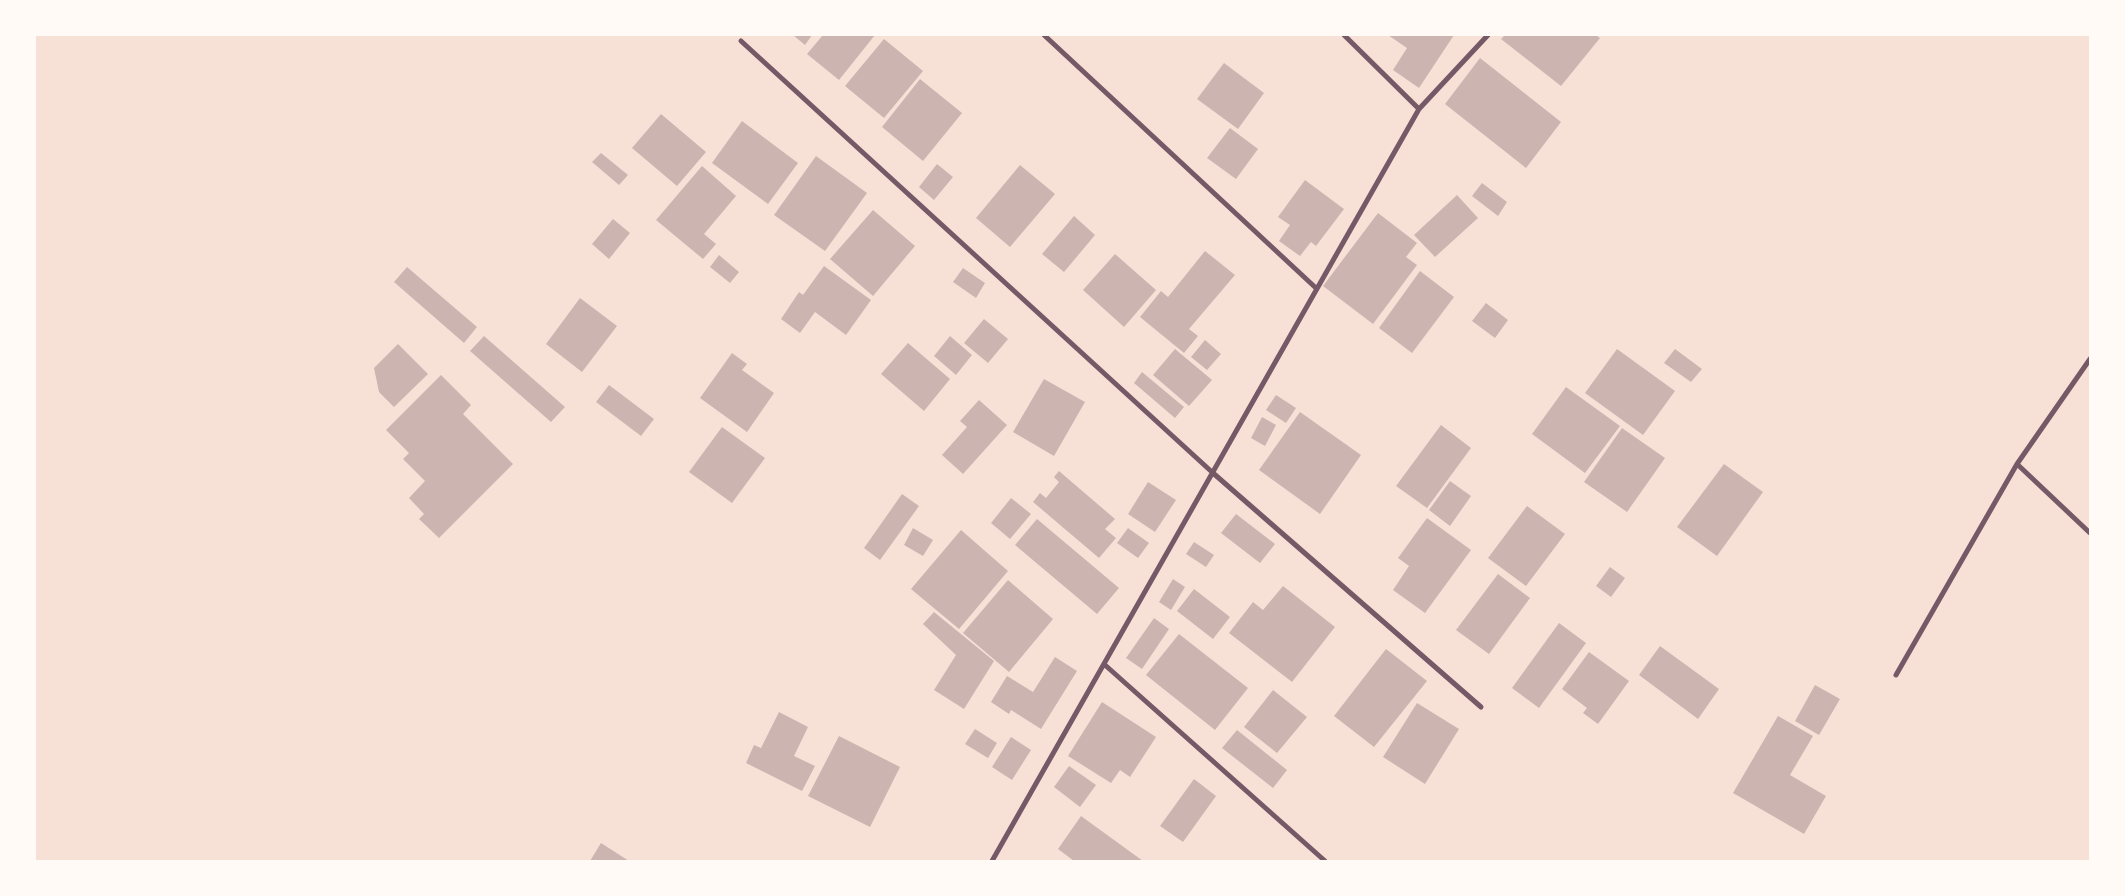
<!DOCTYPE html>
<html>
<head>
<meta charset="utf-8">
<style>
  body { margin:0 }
  #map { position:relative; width:2125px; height:896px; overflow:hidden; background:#f7e1d7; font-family:Roboto,sans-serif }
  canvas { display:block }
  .frame { position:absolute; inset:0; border:36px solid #fffaf5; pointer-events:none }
</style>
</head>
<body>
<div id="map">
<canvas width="2125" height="896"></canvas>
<div class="frame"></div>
</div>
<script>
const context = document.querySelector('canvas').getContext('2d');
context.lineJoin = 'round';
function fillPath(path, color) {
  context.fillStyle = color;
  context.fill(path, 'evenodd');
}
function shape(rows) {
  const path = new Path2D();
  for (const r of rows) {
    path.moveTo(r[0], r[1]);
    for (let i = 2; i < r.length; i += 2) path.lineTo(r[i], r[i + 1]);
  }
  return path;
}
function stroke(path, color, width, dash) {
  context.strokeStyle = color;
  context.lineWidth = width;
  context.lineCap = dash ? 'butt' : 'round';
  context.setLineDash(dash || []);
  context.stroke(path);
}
fillPath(shape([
  [793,35,812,35,805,45],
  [823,35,875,35,839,80,807,54],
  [1388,35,1454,35,1419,88,1393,70,1407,48],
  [1505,35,1596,35,1600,38,1561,86,1501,39],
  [884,39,923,71,884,118,845,86],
  [1480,58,1561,122,1526,168,1445,104],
  [1224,63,1264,93,1238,129,1197,99],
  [920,79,962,113,923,161,882,127],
  [661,114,706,152,677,186,632,148],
  [742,121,798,163,768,204,712,163],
  [1230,128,1258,149,1236,179,1207,158],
  [601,153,628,175,619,185,592,162],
  [816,156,867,193,825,251,774,215],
  [937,164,953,177,934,200,919,187],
  [1020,165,1055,194,1010,247,976,218],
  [702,166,736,196,704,234,716,244,703,259,656,220],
  [1305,180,1344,209,1316,246,1311,242,1300,256,1279,241,1290,225,1278,217],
  [1482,183,1507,202,1498,216,1472,196],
  [1457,195,1478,218,1435,257,1414,235],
  [873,210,915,246,873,296,830,259],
  [1378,213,1417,243,1406,257,1417,265,1373,324,1323,286],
  [1074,216,1095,235,1064,272,1042,254],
  [613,219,630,233,609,259,592,244],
  [1205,251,1235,275,1189,329,1198,336,1184,353,1140,317,1161,291,1168,297],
  [1115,254,1156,290,1124,327,1083,290],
  [719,255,739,272,730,283,710,267],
  [824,266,871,300,846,335,815,312,800,333,781,319,799,292,803,295],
  [407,267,477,327,464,343,394,282],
  [963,268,985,283,976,298,953,282],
  [1420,271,1454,297,1412,353,1379,328],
  [580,298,617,326,582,372,546,344],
  [1486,303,1508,320,1495,338,1472,321],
  [984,319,1008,339,988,363,964,343],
  [484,336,565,407,551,422,470,351],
  [950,336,972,355,956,375,934,356],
  [1205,340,1221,354,1207,370,1191,357],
  [908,343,950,379,924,411,881,374],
  [398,344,428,374,394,407,379,392,374,368],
  [1175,349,1212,380,1189,406,1153,375],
  [1617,349,1675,391,1643,435,1585,393],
  [1675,349,1702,369,1691,382,1664,363],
  [732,353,747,364,742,370,774,393,747,432,700,398],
  [1142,372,1184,407,1175,418,1134,383],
  [441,375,471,405,463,414,513,464,439,538,419,519,424,514,409,498,425,481,403,459,409,453,386,430],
  [1044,379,1085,402,1054,456,1013,432],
  [609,385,654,419,641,436,596,402],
  [1566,387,1620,426,1585,473,1532,434],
  [1276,395,1296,408,1286,423,1266,410],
  [979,400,1007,425,963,474,942,455,967,427,960,421],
  [1300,412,1361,455,1320,514,1259,470],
  [1262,417,1276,425,1265,446,1251,438],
  [1441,425,1471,448,1427,508,1396,486],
  [722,427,765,458,732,503,689,472],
  [1622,428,1665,458,1627,512,1584,482],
  [1724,464,1763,492,1717,556,1677,527],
  [1059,471,1115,519,1105,529,1116,538,1099,558,1033,502,1040,493,1046,498,1059,482,1054,477],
  [1450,481,1471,496,1450,526,1429,510],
  [1148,482,1176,500,1155,532,1128,514],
  [902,494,919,506,880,560,864,548],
  [1011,498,1031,514,1010,539,991,523],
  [1527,506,1565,534,1526,586,1488,558],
  [1236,514,1275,544,1260,563,1221,533],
  [1427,518,1471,550,1425,613,1393,590,1409,566,1398,558],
  [1037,519,1119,588,1097,614,1015,545],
  [913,528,933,540,923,556,904,545],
  [1128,528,1149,543,1138,558,1117,543],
  [961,530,1008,571,959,629,911,589],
  [1194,542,1214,555,1206,567,1186,554],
  [1610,567,1625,578,1611,597,1596,586],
  [1498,574,1530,598,1489,654,1456,630],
  [1173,579,1185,587,1171,610,1159,602],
  [1008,580,1053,619,1009,672,963,633],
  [1283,586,1335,627,1292,682,1229,633,1253,602,1263,610],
  [1194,589,1230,617,1213,639,1177,611],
  [934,612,994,661,964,709,934,690,956,655,923,624],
  [1154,618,1169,629,1142,669,1126,658],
  [1559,623,1586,643,1539,708,1512,688],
  [1179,634,1248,688,1215,730,1146,675],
  [1660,646,1719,689,1698,719,1639,675],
  [1386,649,1427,681,1374,747,1334,716],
  [1589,652,1629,681,1598,724,1583,713,1587,708,1562,689],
  [1055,657,1077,671,1041,729,1011,710,1009,714,991,702,1007,676,1033,692],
  [1815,685,1840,699,1819,735,1795,721],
  [1273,690,1307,717,1277,753,1244,727],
  [1102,702,1156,737,1130,777,1120,770,1111,783,1068,756],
  [1417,703,1459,729,1425,784,1383,757],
  [779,712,808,727,794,756,815,766,802,791,746,763,754,745,761,748],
  [1778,716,1813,736,1790,775,1826,796,1804,834,1733,793],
  [975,729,997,743,988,758,965,744],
  [1237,730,1287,770,1273,788,1222,748],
  [839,736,900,767,870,827,808,796],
  [1011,737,1031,750,1012,780,992,767],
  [1069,766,1096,785,1080,807,1054,787],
  [1194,779,1216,796,1183,842,1160,826],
  [1081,816,1143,861,1074,861,1058,849],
  [601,843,629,861,590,861]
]), '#ccb4b1');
stroke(shape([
  [1044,35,1317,289],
  [1344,35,1419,109],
  [741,41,1213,473,1481,707],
  [2090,359,2017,464,2090,533],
  [1105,665,1325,861],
  [1896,675,2017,464],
  [992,861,1419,109,1488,35]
]), '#755966', 5);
</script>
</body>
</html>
